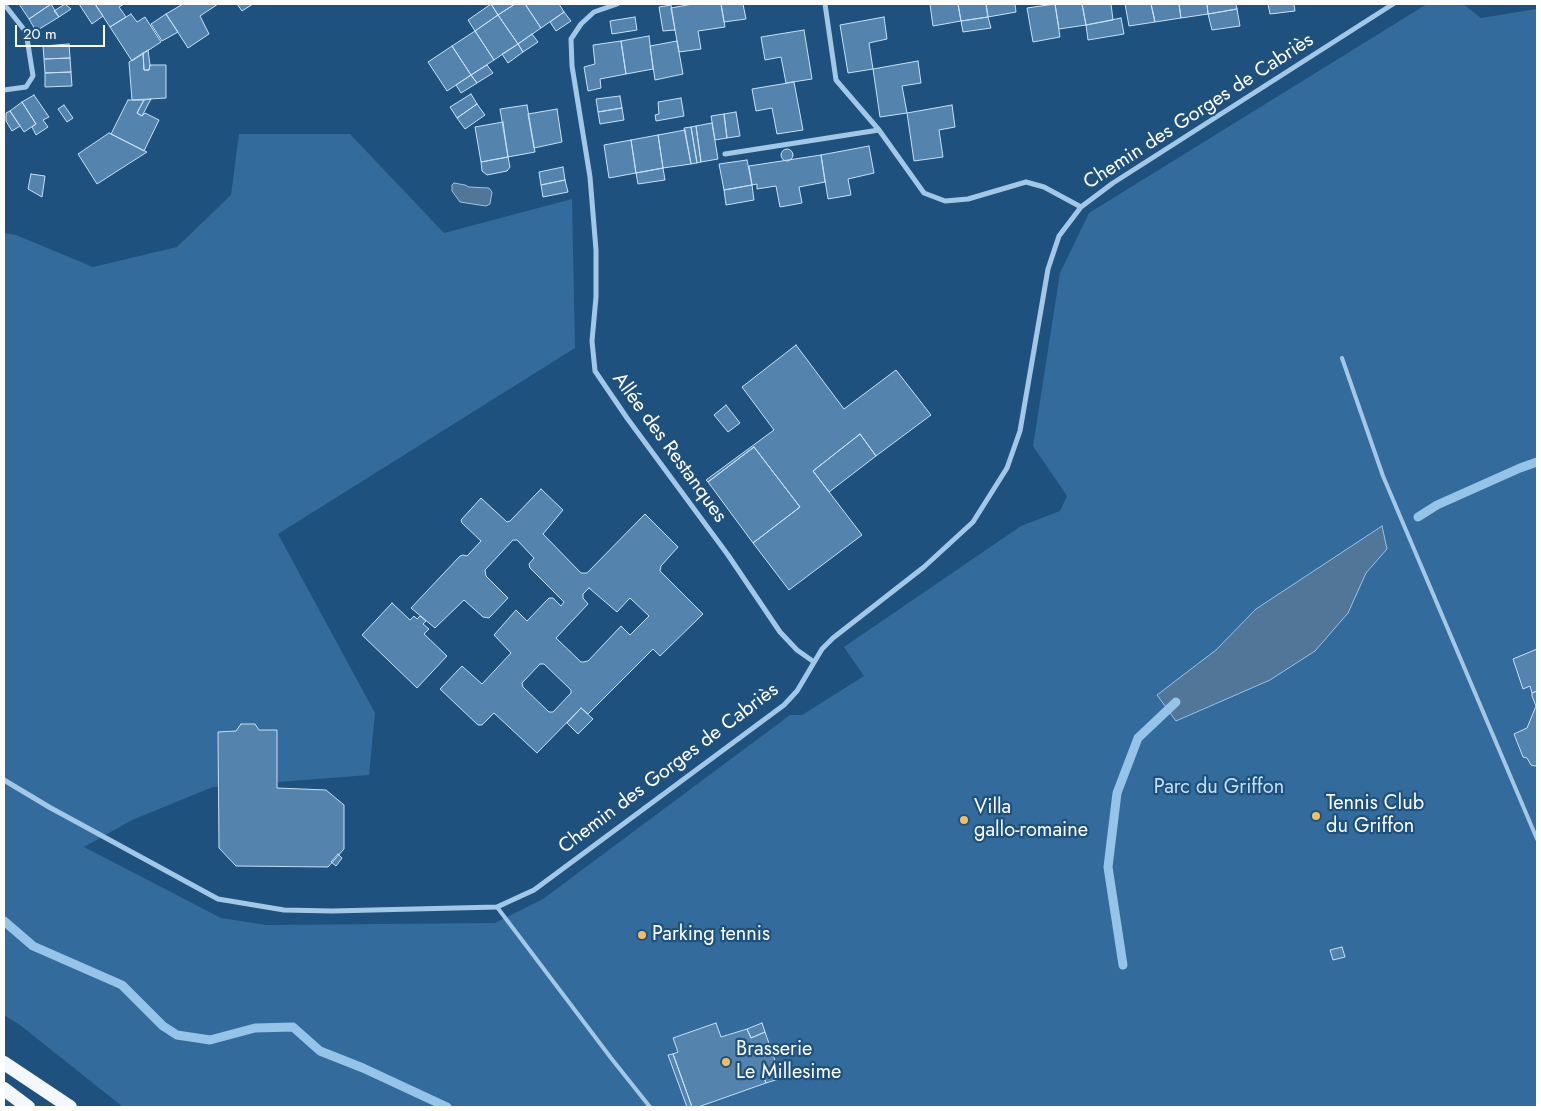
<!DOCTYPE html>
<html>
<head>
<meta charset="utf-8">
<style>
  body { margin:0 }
  #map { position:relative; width:1541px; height:1111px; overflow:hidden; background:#1f517e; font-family:Jost,sans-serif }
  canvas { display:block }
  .frame { position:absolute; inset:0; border:5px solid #fff; pointer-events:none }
  .scale { position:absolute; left:15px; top:25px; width:90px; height:22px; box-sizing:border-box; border:2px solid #fff; border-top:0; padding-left:6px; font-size:15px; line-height:18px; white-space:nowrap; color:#fff; -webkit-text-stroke:4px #1f517e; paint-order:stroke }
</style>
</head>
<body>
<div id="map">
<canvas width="1541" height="1111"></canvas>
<div class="frame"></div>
<div class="scale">20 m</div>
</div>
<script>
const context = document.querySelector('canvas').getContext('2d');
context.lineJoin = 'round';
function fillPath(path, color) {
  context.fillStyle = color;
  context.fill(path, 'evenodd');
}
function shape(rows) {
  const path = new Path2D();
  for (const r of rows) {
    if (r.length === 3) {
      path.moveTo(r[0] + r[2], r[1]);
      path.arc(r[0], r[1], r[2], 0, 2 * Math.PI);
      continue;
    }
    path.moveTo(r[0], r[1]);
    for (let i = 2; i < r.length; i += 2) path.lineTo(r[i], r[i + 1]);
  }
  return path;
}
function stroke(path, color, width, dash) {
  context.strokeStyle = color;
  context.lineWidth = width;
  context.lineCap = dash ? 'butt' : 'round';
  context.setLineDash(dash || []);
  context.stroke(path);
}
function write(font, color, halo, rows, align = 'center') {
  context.font = font + ' Jost,sans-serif';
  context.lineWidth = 4.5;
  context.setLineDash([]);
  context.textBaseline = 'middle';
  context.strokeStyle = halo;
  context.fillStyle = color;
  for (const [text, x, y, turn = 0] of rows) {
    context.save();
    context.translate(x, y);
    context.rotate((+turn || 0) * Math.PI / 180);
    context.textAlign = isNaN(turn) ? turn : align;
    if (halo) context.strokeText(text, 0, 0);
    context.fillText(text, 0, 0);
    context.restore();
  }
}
fillPath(shape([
  [1427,4,1463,4,1481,18,1537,9,1537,1107,123,1107,20,1025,4,1015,4,233,16,235,93,267,177,247,231,195,239,134,350,134,444,233,572,199,575,348,278,534,375,713,369,775,213,787,132,820,84,847,221,918,266,925,495,923,543,899,790,715,802,715,864,676,844,647,1021,526,1060,511,1067,496,1033,446,1060,273,1089,213]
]), '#326b9c');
const water = shape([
  [454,183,465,185,469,187,489,188,492,192,490,204,486,206,460,202,452,191,452,185,454,183],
  [1382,526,1387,549,1366,573,1348,613,1315,651,1270,680,1176,721,1157,695,1216,650,1256,609,1382,526]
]);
fillPath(water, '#517697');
stroke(water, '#96c4e9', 1);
stroke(shape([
  [1418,517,1437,505,1520,468,1537,462],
  [4,921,33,946,122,985,163,1026,177,1035,210,1040,255,1028,293,1027,320,1051,363,1068,447,1107],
  [1123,965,1108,867,1117,793,1138,738,1176,702]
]), '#96c4e9', 9);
const building = shape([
  [19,4,51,4,29,19,19,4],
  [51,4,59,17,36,31,29,19,51,4],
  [65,4,71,9,59,17,54,11,65,4],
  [79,4,95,4,103,16,92,24,79,4],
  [95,4,124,4,119,7,126,17,110,27,95,4],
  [183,4,218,4,200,16,209,34,188,48,166,14,183,4],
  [237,4,253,4,242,11,237,4],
  [491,4,498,15,475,31,468,20,491,4],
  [491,4,515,4,498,15,491,4],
  [515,4,525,4,541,28,518,44,498,15,515,4],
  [525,4,559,4,564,12,541,28,525,4],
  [693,4,721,4,725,27,698,31,701,49,679,52,671,8,693,4],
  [721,4,743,4,746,19,724,22,721,4],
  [930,4,958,4,961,21,933,26,930,4],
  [958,4,986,4,988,17,961,21,958,4],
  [986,4,1015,4,1016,12,988,17,986,4],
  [1055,4,1060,37,1033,42,1027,8,1055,4],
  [1055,4,1082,4,1086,25,1059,29,1055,4],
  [1082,4,1111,4,1113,20,1086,25,1082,4],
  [1125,4,1151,4,1155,22,1129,26,1125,4],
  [1151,4,1179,4,1181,18,1155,22,1151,4],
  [1179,4,1207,4,1208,14,1181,18,1179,4],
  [1207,4,1236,4,1237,9,1208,14,1207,4],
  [1268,4,1294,4,1295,11,1270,14,1268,4],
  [671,5,675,30,663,31,659,7,671,5],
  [1237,9,1240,26,1212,30,1208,14,1237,9],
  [564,12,571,21,556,31,550,22,564,12],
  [131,14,137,22,145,17,161,42,132,61,110,27,131,14],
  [166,14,178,32,162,41,151,24,166,14],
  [498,15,518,44,494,60,475,31,498,15],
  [635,17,637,30,612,34,610,21,635,17],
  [884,17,887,39,869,43,873,69,848,73,840,25,884,17],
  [988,17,991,28,963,32,961,21,988,17],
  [1121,18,1124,34,1088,40,1086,25,1121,18],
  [804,30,812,79,786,83,781,57,765,60,761,37,804,30],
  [475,31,494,60,471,75,452,46,475,31],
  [532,34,538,42,523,52,518,44,532,34],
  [649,36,653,69,626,74,621,41,649,36],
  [621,41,626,74,600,79,601,88,588,91,584,67,595,64,593,45,621,41],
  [677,41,683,74,655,80,650,46,677,41],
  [69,44,70,58,44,59,43,46,69,44],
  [518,44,523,52,508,63,502,54,518,44],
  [452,46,471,75,447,91,428,62,452,46],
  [148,50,150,65,149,70,144,70,143,53,148,50],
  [143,53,144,70,149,70,150,65,166,65,166,98,132,100,129,62,143,53],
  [70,58,71,72,45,73,44,59,70,58],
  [918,61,921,83,902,86,907,113,880,117,873,69,918,61],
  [487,65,493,73,477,83,471,75,487,65],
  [71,72,72,86,45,87,45,73,71,72],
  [471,75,477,83,461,93,456,85,471,75],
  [794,82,803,130,777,134,772,108,756,111,752,89,794,82],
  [471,94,477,104,457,118,450,107,471,94],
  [34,95,49,117,43,120,48,127,36,135,32,127,36,124,22,102,34,95],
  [620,96,622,108,598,112,596,99,620,96],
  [681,98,684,116,656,121,655,115,659,114,658,102,681,98],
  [151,99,142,116,137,113,144,100,151,99],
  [128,100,144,100,137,113,142,116,145,113,159,120,144,151,111,134,128,100],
  [22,102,36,124,24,132,10,111,22,102],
  [477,104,485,115,465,129,457,118,477,104],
  [64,105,73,118,67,122,58,109,64,105],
  [527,105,535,152,508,157,500,109,527,105],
  [952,105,955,127,939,130,943,157,914,161,907,113,952,105],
  [622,108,624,120,600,124,598,112,622,108],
  [557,109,562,142,534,148,528,114,557,109],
  [10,111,20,126,12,131,6,121,6,113,10,111],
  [736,112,740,136,727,138,724,114,736,112],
  [724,114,727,138,715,140,711,116,724,114],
  [503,122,508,157,481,162,475,127,503,122],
  [712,123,718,159,701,162,696,126,712,123],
  [696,126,701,162,697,163,691,127,696,126],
  [691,127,697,163,691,164,684,128,691,127],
  [685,130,691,164,663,168,658,135,685,130],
  [109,133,147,152,97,184,78,154,109,133],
  [658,135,663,168,636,173,631,140,658,135],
  [631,140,636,173,609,178,604,145,631,140],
  [869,146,874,173,848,179,851,195,828,199,821,155,869,146],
  [787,155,6],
  [821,155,825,182,799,187,802,203,780,207,776,186,757,189,757,184,752,185,749,166,821,155],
  [508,157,510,167,507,171,487,175,482,171,481,162,508,157],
  [747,160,752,185,724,190,719,164,747,160],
  [563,167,565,180,541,185,539,172,563,167],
  [663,168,665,180,638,184,636,173,663,168],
  [31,174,45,176,42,197,28,189,31,174],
  [565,180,568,192,543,197,541,185,565,180],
  [752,185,754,200,726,205,724,190,752,185],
  [796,345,844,409,896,370,931,415,876,456,860,434,813,471,862,535,789,590,753,543,800,507,754,447,708,482,706,480,774,430,742,387,796,345],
  [726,405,740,423,728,432,714,415,726,405],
  [860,434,876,456,829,492,813,471,860,434],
  [754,447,800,507,753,543,708,482,754,447],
  [541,489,563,510,543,534,581,573,587,573,645,514,678,547,661,566,660,571,703,614,660,656,653,649,588,714,581,708,537,753,494,713,482,725,478,725,440,689,462,666,482,684,511,653,494,635,516,610,527,621,549,598,553,598,561,606,564,602,530,568,529,564,534,558,517,540,513,540,485,570,486,576,508,598,489,618,483,617,464,600,435,628,411,608,460,556,463,555,467,556,481,541,462,523,461,520,481,498,507,522,510,521,541,489],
  [589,588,617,612,630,598,649,616,630,635,621,626,588,661,583,662,581,662,556,638,588,604,583,598,583,594,589,588],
  [540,664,544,664,571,690,571,693,553,712,549,712,523,687,522,683,540,664],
  [392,603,410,620,414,616,417,619,420,616,426,621,423,624,429,629,424,634,447,656,417,688,362,635,392,603],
  [1537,649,1537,691,1532,693,1530,686,1523,689,1513,659,1537,649],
  [1537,691,1537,765,1535,766,1531,765,1527,758,1523,757,1514,734,1527,728,1536,706,1532,696,1532,693,1537,691],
  [581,708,593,719,578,734,567,723,581,708],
  [241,724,255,724,259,730,277,730,277,788,326,790,344,805,344,849,328,867,236,866,219,848,218,732,236,731,241,724],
  [338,854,342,858,336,866,331,862,338,854],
  [1342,947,1345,957,1333,960,1330,950,1342,947],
  [716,1023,721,1037,747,1029,751,1038,765,1032,778,1069,763,1075,766,1083,698,1107,692,1107,673,1054,678,1052,673,1038,716,1023],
  [762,1023,765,1032,751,1038,747,1029,762,1023],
  [673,1054,692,1107,687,1107,668,1055,673,1054],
  [778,1069,782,1078,766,1083,763,1075,778,1069]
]);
fillPath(building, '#5484ad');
stroke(building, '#c6e0f6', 1);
stroke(shape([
  [1342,358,1383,476,1537,839],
  [497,907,611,1058,650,1107]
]), '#a3c8e7', 4);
stroke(shape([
  [617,4,594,12,581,24,571,39,572,66,590,177,596,250,596,297,592,341,595,371,627,418,728,555,780,632,797,650,814,662],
  [825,4,836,80,879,130,924,193,945,201,968,199,1026,182,1044,187,1081,207],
  [4,90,26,87,33,76,26,32,4,4],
  [725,154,879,130],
  [4,780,49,807,218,899,284,910,332,911,497,907,534,890,784,705,797,691,822,649,833,638,924,567,973,522,1007,468,1020,431,1048,269,1059,236,1081,207,1113,183,1393,4]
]), '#a3c8e7', 5);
stroke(shape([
  [4,1063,70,1107],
  [4,1089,28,1107]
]), '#f2f8fe', 14);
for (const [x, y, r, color] of [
  [1316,816,5,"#f5bd63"],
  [964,820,5,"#f5bd63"],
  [642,935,5,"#f5bd63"],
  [726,1062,5,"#f5bd63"]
]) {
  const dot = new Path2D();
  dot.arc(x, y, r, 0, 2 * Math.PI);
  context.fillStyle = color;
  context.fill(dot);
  stroke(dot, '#1f517e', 2);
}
write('20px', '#fff', '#1f517e', [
  ["Chemin des Gorges de Cabriès",1199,112,-33],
  ["Allée des Restanques",669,448,54],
  ["Chemin des Gorges de Cabriès",669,769,-37]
]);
write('20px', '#c6e0f6', '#1f517e', [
  ["Parc du Griffon",1219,788]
]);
write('20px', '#fff', '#1f517e', [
  ["Tennis Club",1326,804],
  ["du Griffon",1326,827],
  ["Villa",974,808],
  ["gallo-romaine",974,831],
  ["Parking tennis",652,935],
  ["Brasserie",736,1050],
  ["Le Millesime",736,1073]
], 'left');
</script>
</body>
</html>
